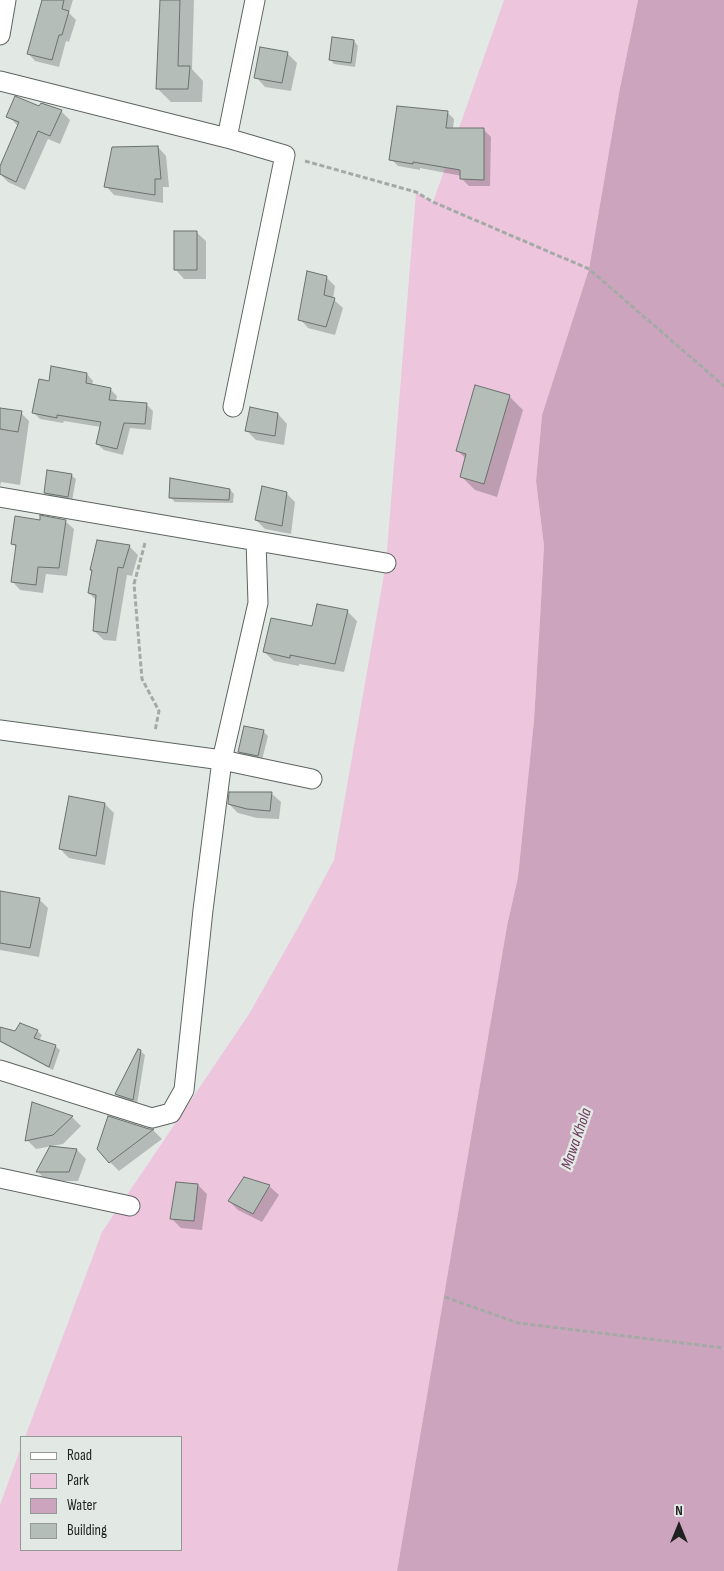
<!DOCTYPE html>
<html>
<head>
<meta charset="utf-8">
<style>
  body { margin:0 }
  #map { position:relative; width:724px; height:1571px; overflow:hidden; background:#e2e9e5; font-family:"Sofia Sans Condensed",sans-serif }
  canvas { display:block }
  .legend { position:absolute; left:20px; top:1436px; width:162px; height:115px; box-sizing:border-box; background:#e2e9e5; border:1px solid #949996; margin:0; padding:6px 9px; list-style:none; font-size:15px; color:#1e211f }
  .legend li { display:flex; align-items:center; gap:10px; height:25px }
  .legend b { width:25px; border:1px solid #949996 }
  .north { position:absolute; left:654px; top:1501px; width:50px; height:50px; -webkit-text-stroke:4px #e2e9e5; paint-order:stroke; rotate:0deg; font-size:14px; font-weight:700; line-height:20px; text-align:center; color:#1e211f }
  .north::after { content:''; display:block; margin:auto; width:18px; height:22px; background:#1e211f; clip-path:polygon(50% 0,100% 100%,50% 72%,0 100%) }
</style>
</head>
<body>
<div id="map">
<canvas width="724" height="1571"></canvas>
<ul class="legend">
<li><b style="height:6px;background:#fff"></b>Road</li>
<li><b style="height:14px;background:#edc6de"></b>Park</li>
<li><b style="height:14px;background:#cda4be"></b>Water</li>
<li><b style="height:14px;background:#b5bdb8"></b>Building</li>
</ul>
<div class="north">N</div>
</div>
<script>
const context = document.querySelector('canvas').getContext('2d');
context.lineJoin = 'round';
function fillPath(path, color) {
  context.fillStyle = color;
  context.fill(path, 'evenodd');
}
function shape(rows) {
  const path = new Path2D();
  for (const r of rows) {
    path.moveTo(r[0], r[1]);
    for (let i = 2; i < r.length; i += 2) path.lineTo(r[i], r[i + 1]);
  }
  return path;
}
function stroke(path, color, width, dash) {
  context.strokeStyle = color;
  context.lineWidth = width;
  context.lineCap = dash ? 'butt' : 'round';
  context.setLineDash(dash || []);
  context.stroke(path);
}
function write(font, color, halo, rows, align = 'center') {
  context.font = font + ' "Sofia Sans Condensed",sans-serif';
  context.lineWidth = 5;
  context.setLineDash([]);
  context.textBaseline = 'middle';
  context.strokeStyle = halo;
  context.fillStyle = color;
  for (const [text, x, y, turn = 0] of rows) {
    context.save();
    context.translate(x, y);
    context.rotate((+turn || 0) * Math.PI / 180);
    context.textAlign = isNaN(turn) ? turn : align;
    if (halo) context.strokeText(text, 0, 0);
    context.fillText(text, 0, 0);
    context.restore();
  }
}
fillPath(shape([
  [504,0,638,0,619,93,589,269,542,415,536,481,544,546,540,619,534,720,518,877,507,926,397,1571,0,1571,0,1505,21,1447,21,1550,181,1550,181,1437,25,1437,102,1232,249,1014,300,924,334,860,386,563,416,192,433,202]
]), '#edc6de');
fillPath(shape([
  [638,0,724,0,724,1571,397,1571,507,926,518,877,534,720,540,619,544,546,536,481,542,415,589,269,619,93]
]), '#cda4be');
fillPath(shape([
  [43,0,73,0,69,13,76,20,69,42,66,41,59,67,35,61,28,53],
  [161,0,194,0,192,69,203,81,202,102,171,102,158,89],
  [354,41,358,46,355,67,334,64,330,59],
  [287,53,297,63,291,91,265,87,256,77],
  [40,108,61,111,70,120,60,144,48,139,25,190,8,182,0,174,0,169,19,127,8,116],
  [447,112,454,119,453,129,484,130,491,137,490,186,469,186,462,179,462,176,420,168,420,170,398,166,391,159],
  [158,147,166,156,169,187,163,187,163,203,114,195,106,186],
  [196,232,206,241,206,279,184,279,175,269],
  [326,277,335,286,333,299,343,308,335,335,308,328,300,319],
  [87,374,93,381,92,385,110,389,117,396,116,402,146,404,153,411,151,430,130,428,123,455,104,450,97,444,101,427,64,421,63,423,40,419,33,412,50,382],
  [509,396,523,410,497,497,475,490,461,476,466,459,458,451],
  [0,409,21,413,29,421,20,485,1,482,0,487],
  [251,409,278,414,287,424,284,445,256,440,247,431],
  [71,475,76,479,72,501,50,497,45,493],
  [230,490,234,494,233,503,175,502,171,498],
  [286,493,295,502,291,534,265,529,256,520],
  [41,521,65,521,74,529,67,576,46,574,43,593,20,590,12,581,17,548,12,543],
  [129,546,138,555,132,576,127,575,116,641,104,640,94,631,97,601,89,593,93,571,92,570],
  [347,611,357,621,344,672,299,664,299,666,274,661,264,652],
  [263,731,268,736,262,760,243,756,239,751],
  [271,793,281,802,279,819,257,818,238,813,229,804],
  [105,804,114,813,105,865,69,858,60,849],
  [0,892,39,899,48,908,39,957,0,950],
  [0,1028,16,1033,37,1031,42,1035,39,1041,55,1046,60,1050,53,1070,0,1042],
  [140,1051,145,1055,137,1104,120,1098,116,1094],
  [33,1104,72,1117,81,1126,63,1144,36,1149,27,1140],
  [109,1117,153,1130,162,1139,119,1171,110,1162],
  [51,1148,77,1150,86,1159,78,1181,47,1181,38,1172],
  [198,1185,207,1194,202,1230,181,1228,172,1219],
  [269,1186,279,1195,262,1222,238,1210,229,1201]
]), '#0003');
const building = shape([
  [42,0,64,0,62,9,69,11,62,35,59,35,52,60,27,54,42,0],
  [160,0,180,0,178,66,190,66,188,89,156,89,160,0],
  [332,37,354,40,351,63,329,60,332,37],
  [260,47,288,52,282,83,254,78,260,47],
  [15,96,39,106,41,103,62,110,50,136,38,131,16,182,0,174,0,166,19,122,6,117,15,96],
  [397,106,448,111,446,128,484,128,484,180,460,179,460,170,413,162,413,164,389,160,397,106],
  [158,146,161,179,155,179,155,195,104,187,112,147,158,146],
  [174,231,197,231,197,270,174,270,174,231],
  [307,271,327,276,324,295,335,298,326,327,298,320,307,271],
  [51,366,87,373,86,383,111,388,109,400,147,403,145,424,124,423,117,449,96,444,101,422,57,415,57,418,32,413,39,379,49,381,51,366],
  [475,385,510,395,484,484,460,477,466,454,456,451,475,385],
  [250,407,278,413,275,436,245,431,250,407],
  [0,408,22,411,18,432,0,429,0,408],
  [47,470,72,474,68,497,44,493,47,470],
  [170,478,230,489,229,500,169,498,170,478],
  [262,486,287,492,282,526,255,520,262,486],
  [40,515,66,520,59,568,38,567,36,585,11,582,16,545,11,544,15,516,40,520,40,515],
  [97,540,130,545,123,568,118,567,107,633,93,631,96,595,88,593,92,570,90,570,97,540],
  [317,604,348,610,335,664,290,655,290,658,263,652,271,618,312,626,317,604],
  [244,726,264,730,258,756,238,752,244,726],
  [229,792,272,792,270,811,247,809,228,804,229,792],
  [69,796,105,803,96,856,59,849,69,796],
  [0,891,40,898,30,948,0,943,0,891],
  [20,1023,38,1030,34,1038,56,1045,49,1067,0,1041,0,1027,15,1031,20,1023],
  [138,1049,141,1050,133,1100,115,1094,138,1049],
  [32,1102,73,1116,53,1135,25,1141,32,1102],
  [108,1116,149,1129,154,1129,109,1163,97,1149,108,1116],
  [50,1146,77,1149,69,1172,36,1172,50,1146],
  [244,1177,270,1185,253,1214,228,1201,244,1177],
  [176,1182,198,1184,194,1221,170,1219,176,1182]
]);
fillPath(building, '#b5bdb8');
stroke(building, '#6b716d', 1);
const street = shape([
  [0,35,6,0],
  [0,81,227,138,255,0],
  [227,138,285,155,233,407],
  [0,497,386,563],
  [0,730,222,760,258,603,256,541],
  [0,1070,152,1118,171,1113,184,1090,203,910,222,760,312,779],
  [0,1178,130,1206]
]);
stroke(street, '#5d6460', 21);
stroke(shape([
  [305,161,416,192,433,202,589,269,724,386],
  [145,543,134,584,142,679,159,711,155,731],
  [445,1297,518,1323,724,1348]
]), '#a4aaa6', 3, [5, 2.5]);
stroke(street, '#fff', 19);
write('italic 16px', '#6c375b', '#e2e9e5', [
  ["Mawa Khola",577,1139,-71]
]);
</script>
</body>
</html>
